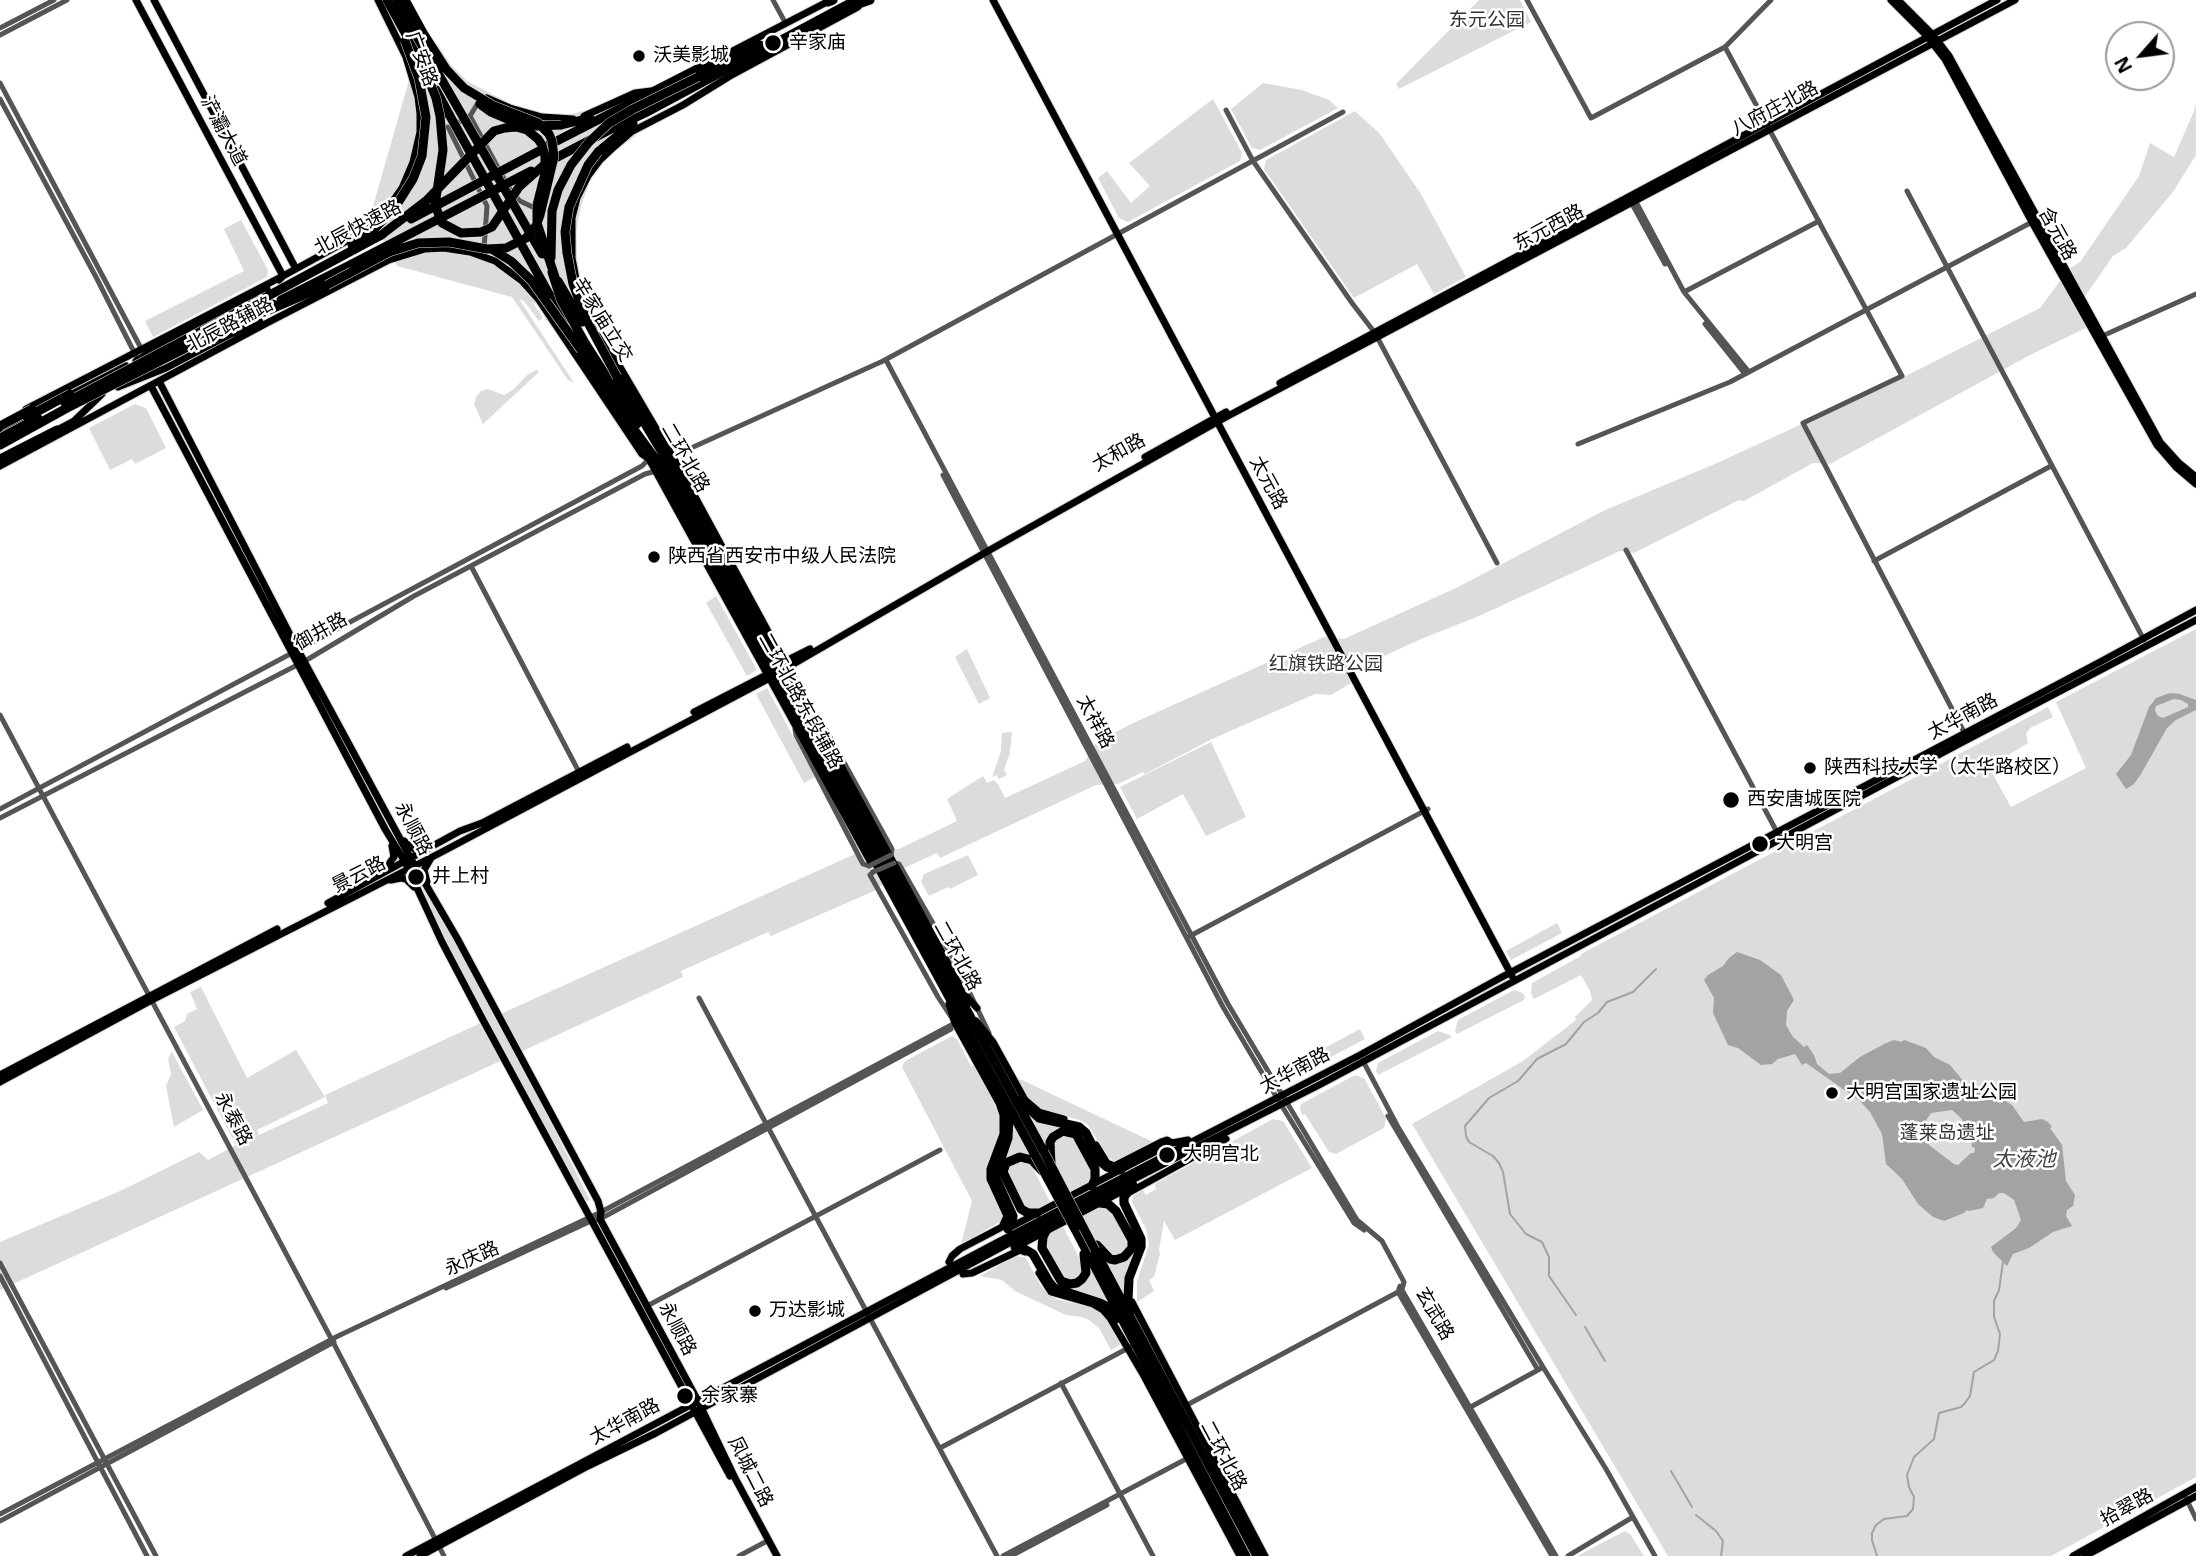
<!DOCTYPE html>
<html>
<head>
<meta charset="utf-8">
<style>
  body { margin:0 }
  #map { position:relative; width:2196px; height:1556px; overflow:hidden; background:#fff; font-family:"Noto Sans",sans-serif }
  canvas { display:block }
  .north { position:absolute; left:2105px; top:21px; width:70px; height:70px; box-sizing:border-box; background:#fff; border:2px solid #999; border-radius:50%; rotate:242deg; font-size:19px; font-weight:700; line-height:28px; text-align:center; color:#000 }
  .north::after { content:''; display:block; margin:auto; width:24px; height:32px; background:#000; clip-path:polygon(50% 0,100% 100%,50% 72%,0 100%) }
</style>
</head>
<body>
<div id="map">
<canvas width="2196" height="1556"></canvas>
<div class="north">N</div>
</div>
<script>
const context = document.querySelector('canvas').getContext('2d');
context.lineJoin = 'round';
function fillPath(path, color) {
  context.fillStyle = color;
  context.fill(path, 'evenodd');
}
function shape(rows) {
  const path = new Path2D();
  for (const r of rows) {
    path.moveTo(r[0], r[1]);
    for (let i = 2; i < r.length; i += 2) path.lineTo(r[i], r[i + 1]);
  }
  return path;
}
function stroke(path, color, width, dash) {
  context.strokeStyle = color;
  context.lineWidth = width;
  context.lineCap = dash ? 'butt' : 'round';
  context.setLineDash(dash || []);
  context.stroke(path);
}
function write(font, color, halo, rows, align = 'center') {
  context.font = font + ' "Noto Sans","Noto Sans SC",sans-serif';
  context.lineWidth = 5;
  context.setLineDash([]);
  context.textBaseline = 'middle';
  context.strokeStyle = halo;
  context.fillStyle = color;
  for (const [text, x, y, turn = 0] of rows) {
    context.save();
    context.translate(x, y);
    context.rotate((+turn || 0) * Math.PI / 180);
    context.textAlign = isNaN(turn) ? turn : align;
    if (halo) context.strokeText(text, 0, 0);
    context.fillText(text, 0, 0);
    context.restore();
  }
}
fillPath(shape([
  [1479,0,1520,0,1531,22,1399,89,1396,84],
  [437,44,451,65,467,81,511,104,536,113,553,116,571,114,587,110,616,97,636,136,607,156,591,178,581,206,576,233,577,258,581,283,592,306,552,328,536,304,533,303,543,318,539,321,524,301,519,299,574,383,568,380,512,297,397,266,370,217,409,80,404,65],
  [1263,83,1302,90,1329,100,1338,108,1260,150,1252,148,1231,109],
  [1213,99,1242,153,1240,161,1128,222,1119,218,1098,178,1107,171,1131,203,1150,186,1129,163],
  [2196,103,2196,155,2173,192,2126,248,2113,256,2084,298,2086,328,2032,354,1830,464,1813,463,1744,501,1739,500,1634,553,1620,551,1479,616,1421,639,1358,668,1351,683,1331,695,1315,694,1212,739,1145,774,1143,772,1118,784,1096,785,940,858,937,853,906,867,874,891,771,936,768,932,681,971,683,977,516,1054,590,1200,586,1202,507,1058,0,1290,0,1242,120,1191,199,1152,208,1160,236,1145,174,1027,185,1021,187,1014,197,1009,190,992,201,987,247,1078,296,1050,325,1097,257,1130,259,1135,328,1103,325,1095,487,1020,449,948,422,887,457,944,496,1016,855,854,899,849,957,821,947,799,983,776,987,783,994,780,998,784,1005,798,1085,761,1097,742,1131,724,1324,637,1344,639,1458,587,1603,511,1717,463,1902,378,2040,308,2069,269,2080,262,2139,176,2150,143,2174,157,2194,111],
  [1355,111,1380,134,1421,194,1466,277,1434,294,1417,264,1354,298,1264,169,1266,160],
  [241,220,268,270,267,277,153,337,145,321,244,271,224,229],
  [536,370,539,372,483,424,474,404,476,397,481,391,488,389,504,395,514,389,527,375],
  [135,404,146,408,166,448,135,464,132,459,110,470,89,428],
  [716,596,757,670,747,676,706,603],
  [2196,629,2196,1477,2051,1556,1668,1556,1412,1124,1523,1061,1576,1020,1575,1017,1592,1000,1590,991,1581,975,1534,999,1531,993,1532,983,1581,956,1581,954,2048,707,2053,717,2030,728,2026,734,2028,743,1989,767,2011,807,2086,768,2056,702],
  [967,649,990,698,979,704,955,657],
  [767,688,815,777,804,783,756,694],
  [1012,732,1010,753,1004,770,1007,775,999,779,996,775,992,777,1001,751,1002,733],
  [1211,742,1246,817,1206,836,1183,794,1137,819,1120,787],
  [968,855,978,875,950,889,948,887,929,896,921,882,924,874],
  [1557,923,1562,933,1511,960,1506,951],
  [1514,990,1523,993,1525,997,1524,1000,1457,1034,1455,1031,1458,1020],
  [1360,1029,1365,1039,1291,1078,1282,1071],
  [1438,1031,1450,1035,1452,1037,1378,1075,1376,1071,1378,1063],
  [952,1036,957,1039,971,1066,975,1065,997,1110,1000,1124,998,1137,986,1174,988,1185,1002,1213,1003,1220,961,1244,972,1201,902,1067,905,1061],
  [172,1052,203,1110,174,1127,166,1086,171,1074,168,1059],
  [1355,1075,1364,1078,1386,1118,1384,1128,1336,1154,1329,1152,1305,1114,1302,1115,1300,1109,1301,1104],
  [1017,1079,1022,1080,1153,1142,1118,1161,1114,1161,1107,1156,1088,1125,1080,1120,1048,1112,1035,1105,1025,1095],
  [1025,1109,1079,1130,1091,1147,1087,1150,1127,1226,1132,1224,1139,1241,1125,1299],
  [1010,1117,1033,1157,1031,1165,1083,1265,1090,1264,1112,1307,1057,1286,1045,1270,1049,1267,1009,1191,1005,1193,997,1177],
  [1273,1119,1283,1121,1312,1168,1175,1240,1164,1221,1159,1250,1160,1254,1154,1277,1149,1280,1154,1291,1137,1302,1137,1282,1149,1244,1146,1229,1132,1202,1133,1196,1143,1190,1146,1195,1156,1189,1155,1184],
  [1016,1256,1026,1258,1040,1285,1051,1296,1059,1300,1091,1307,1102,1314,1121,1342,1119,1346,1111,1350,1099,1328,1089,1320,1082,1317,1066,1315,1015,1291,1002,1280,980,1276],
  [1625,1531,1630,1534,1644,1556,1577,1556]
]), '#dcdcdc');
fillPath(shape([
  [2170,693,2180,694,2196,700,2196,710,2176,720,2167,728,2141,774,2134,784,2126,789,2116,774,2131,755,2149,707,2156,698],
  [2174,699,2181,700,2188,704,2188,707,2163,718,2158,716,2155,711,2156,706],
  [1737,952,1760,960,1781,975,1794,1000,1787,1011,1786,1025,1793,1037,1804,1047,1807,1045,1814,1055,1817,1064,1829,1074,1840,1073,1860,1057,1884,1044,1894,1040,1901,1042,1904,1040,1926,1048,1934,1057,1950,1065,1964,1082,1983,1093,2004,1100,2012,1105,2024,1122,2042,1119,2048,1122,2052,1127,2050,1128,2062,1145,2066,1181,2075,1195,2073,1206,2067,1210,2066,1216,2072,1226,2053,1232,2029,1248,2013,1254,2007,1266,1993,1252,1991,1247,2016,1228,2021,1220,2014,1200,2004,1193,1999,1193,1994,1198,1987,1199,1983,1208,1969,1211,1967,1210,1964,1213,1944,1221,1933,1217,1918,1204,1902,1179,1886,1164,1882,1134,1870,1112,1860,1101,1806,1063,1802,1065,1795,1054,1778,1059,1772,1064,1761,1065,1738,1048,1728,1045,1713,1013,1714,998,1704,980,1708,975,1723,966,1729,958],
  [1952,1110,1961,1118,1970,1134,1972,1147,1975,1148,1974,1153,1971,1153,1958,1165,1954,1164,1929,1145,1925,1122,1931,1113]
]), '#a3a3a3');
stroke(shape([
  [1576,1315,1549,1276,1549,1257,1542,1242,1526,1234,1510,1214,1503,1172,1499,1163,1493,1156,1469,1142,1466,1136,1465,1126,1489,1098,1518,1081,1537,1059,1566,1044,1584,1022,1598,1013,1607,1002,1633,992,1656,969],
  [1585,1327,1605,1361],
  [1671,1471,1692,1507],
  [1696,1515,1716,1531,1723,1541,1721,1556],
  [1877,1556,1872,1540,1872,1533,1876,1525,1884,1519,1907,1516,1913,1509,1914,1497,1909,1487,1907,1475,1914,1457,1934,1439,1939,1413,1961,1407,1965,1403,1970,1396,1974,1372,1994,1360,1998,1351,2000,1334,1994,1317,1994,1301,1999,1290,2003,1262]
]), '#a3a3a3', 2);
const major = shape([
  [136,0,283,276,279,280],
  [154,0,296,269],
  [993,0,1512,976],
  [1891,0,1927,36,1945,59,2032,222,2157,445,2176,467,2196,484],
  [1898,0,1932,34,1949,56,2160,442,2179,463,2196,477],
  [858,7,730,76,683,105,631,132,615,146,600,160,588,176,577,198,572,218,572,258,576,279,590,316,681,471,957,980,967,1004],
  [717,59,831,0],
  [487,98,510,108,542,117,573,119],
  [584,116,635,93,651,91],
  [136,361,157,348,267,289],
  [159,381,298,650,411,859,457,938,598,1201,601,1212,600,1219,698,1401,735,1478,777,1556],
  [1280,383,1997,0],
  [151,386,385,829,405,862,442,942,483,1020,730,1476],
  [118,387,166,368,231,334,260,322],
  [68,396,126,366],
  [26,409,283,276,356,236,380,217,388,208,402,188,413,162,420,132,420,114,418,97,406,57,378,0],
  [57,430,74,421,102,394],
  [0,433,30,417],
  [1145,457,1226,412],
  [0,466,267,323,389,260,425,249,444,248,470,252,495,261,522,281,539,300,642,454,649,459,870,861],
  [780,664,810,649],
  [783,670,988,551,1226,417,2015,0],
  [694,712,768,674],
  [404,841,414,849,427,848],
  [385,869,394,857,392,846],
  [391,880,401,878,406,879,414,887],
  [427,882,424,870,431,858],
  [328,903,460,831,482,823,627,747],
  [966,996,977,1008],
  [976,1021,993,1042,1025,1100,1039,1112,1064,1119],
  [0,1075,277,929],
  [0,1082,152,1000,438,854,770,678],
  [1096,1145,1107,1163,1114,1166,1161,1142,1167,1140,1172,1143],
  [1130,1192,1226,1139],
  [1007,1229,1172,1143,1188,1140],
  [1016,1247,1132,1186],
  [949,1262,952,1256,960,1249,1002,1227,1007,1216,990,1179,990,1169,1003,1134,1003,1115,999,1103,955,1023,949,1004],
  [1039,1273,1051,1292,1093,1304,1103,1310,1110,1318,1144,1376,1240,1556],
  [963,1274,972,1273,1020,1250,1025,1252],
  [1132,1302,1265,1556],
  [406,1556,996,1243,1360,1055,1502,977,2100,662,2196,610],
  [420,1556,588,1466,656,1433,1028,1233,1321,1084,1959,744,2196,620],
  [2073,1556,2196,1487],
  [2085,1556,2196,1496]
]);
const highway = shape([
  [387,0,428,74],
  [397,0,416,35],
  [405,0,423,33],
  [828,2,833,0],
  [850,7,870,0],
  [698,77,760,45],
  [436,90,450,116],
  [561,125,590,118],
  [547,146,711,62,735,58],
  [598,152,633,123],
  [548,162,613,128,645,113,856,0],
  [549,294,566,323],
  [268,296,355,249],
  [281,300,352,264],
  [264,312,327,285],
  [585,343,637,424],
  [578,345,629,424],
  [614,372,666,459,1044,1152],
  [627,420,660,465,1035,1155],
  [0,459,57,430],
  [1020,1101,1039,1118,1079,1127,1086,1133,1100,1161,1107,1167,1121,1170],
  [1007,1109,1009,1117,1008,1138,995,1176,1013,1216,1012,1222,1008,1229],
  [1051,1164,1050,1142,1053,1137,1063,1131,1076,1134,1095,1169,1095,1179,1092,1186],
  [1037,1213,1028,1213,1021,1209,1003,1172,1006,1163,1020,1157,1032,1160,1042,1171],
  [1075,1229,1246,1556],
  [1046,1231,1043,1237,1042,1248,1061,1281,1070,1284,1077,1283,1082,1279,1086,1273,1084,1254],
  [1097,1245,1110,1259,1115,1260,1124,1257,1132,1248,1132,1240,1116,1211,1108,1204,1100,1203],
  [1015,1247,1023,1248,1033,1254,1049,1282,1054,1288,1100,1303,1106,1306,1116,1319],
  [1095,1250,1257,1556],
  [1131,1311,1128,1299,1129,1278,1141,1247,1141,1239,1124,1203,1124,1197,1133,1185]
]);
stroke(major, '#dbdbdb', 9);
stroke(highway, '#dbdbdb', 10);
stroke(shape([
  [773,0,786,24],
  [1527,0,1591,118,1725,47,1771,0],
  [0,28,54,0],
  [0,35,67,0],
  [1725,47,1902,376,1803,423,1965,734],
  [0,83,142,350],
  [0,99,96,277,136,356],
  [1226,110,1253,161,1352,303,1375,333,1497,563],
  [470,116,509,188,520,201,539,210],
  [454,125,470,116,479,101],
  [448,127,487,206,484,249],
  [1907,191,2144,640],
  [1635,200,1684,292,1749,372],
  [1631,202,1665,264],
  [1684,292,1819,221],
  [1705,324,1745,374],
  [2100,337,2196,294],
  [886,360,1228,1004,1357,1220,1382,1241,1404,1282,1402,1290,1556,1556],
  [1578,444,1730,382,2034,221],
  [669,458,883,361,1343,112],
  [943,475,1223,1007,1277,1098,1354,1223,1364,1230],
  [1626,550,1778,834],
  [1874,561,2051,466],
  [471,566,580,774],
  [0,715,333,1342,444,1556],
  [820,723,826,730,892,849,891,855],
  [795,729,796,735,863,864,869,866],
  [0,809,642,466,649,459],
  [0,818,305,661,414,596,645,474,656,471],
  [894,863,899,864,954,960,989,1033],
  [1190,936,1428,809],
  [699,998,997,1556],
  [1363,1061,1398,1127,1543,1367,1538,1370],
  [1388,1116,1538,1370],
  [0,1263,156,1556],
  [0,1276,147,1556],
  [1400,1286,1398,1292,1552,1556],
  [446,1288,591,1221,600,1219,951,1029],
  [647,1306,940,1150],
  [1543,1367,1606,1469,1655,1556],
  [1061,1383,1153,1556],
  [1185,1406,1398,1292],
  [1467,1409,1538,1370],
  [940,1448,1134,1345],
  [2184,1494,2196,1519],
  [0,1514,338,1336,601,1212,955,1023,938,997,870,875,873,872],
  [0,1521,334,1342],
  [739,1556,769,1540],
  [1003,1556,1188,1458],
  [1011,1556,1107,1505],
  [1568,1556,1633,1517]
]), '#555', 5);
stroke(major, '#000', 7);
stroke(highway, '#000', 9);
const highwayBridge = shape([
  [416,35,542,254],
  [424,68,436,98,440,116,443,150,435,205,442,223,461,233,481,232,492,227,519,187,545,164],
  [480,104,491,112,510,120,537,126,561,125],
  [450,116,549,294],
  [598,152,588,165,569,207,565,232,567,253,573,284,586,319,617,377],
  [411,219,539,151],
  [380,236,427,200,494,131,505,128,516,127,527,130,538,139,542,145,545,156,545,173,537,205,537,223,555,277],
  [352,245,371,232,394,209,413,179,422,156,426,117,419,79,405,41],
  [355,249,383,234],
  [493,250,511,261,531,280,581,350],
  [551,258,552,211,558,190,571,165,589,142,609,123,633,109,698,77],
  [352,264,531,171],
  [552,272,561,300,585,343],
  [558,281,582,322],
  [327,285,389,252,418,243,449,242,487,249,506,248,526,238,536,226,540,215,554,157,552,141,549,134,538,123,494,106,464,88,446,69,423,33],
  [65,403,268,296],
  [27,417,70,394],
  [0,426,32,409],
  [0,438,38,418],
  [0,445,67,408,273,304],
  [1044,1152,1095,1250],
  [1035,1155,1075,1229]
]);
stroke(highwayBridge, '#dbdbdb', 10, []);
stroke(shape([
  [869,866,891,855],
  [873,872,894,863]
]), '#555', 5);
stroke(highwayBridge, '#000', 9);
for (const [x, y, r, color] of [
  [773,43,9,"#000"],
  [639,56,7,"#000"],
  [654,557,7,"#000"],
  [1810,768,7,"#000"],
  [1731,800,9,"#000"],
  [1760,844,9,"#000"],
  [416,877,9,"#000"],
  [1832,1093,7,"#000"],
  [1167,1155,9,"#000"],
  [755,1311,7,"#000"],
  [685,1396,9,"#000"]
]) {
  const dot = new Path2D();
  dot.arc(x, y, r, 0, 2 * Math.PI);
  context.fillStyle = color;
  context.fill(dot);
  stroke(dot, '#fff', 2.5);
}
write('19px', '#333', '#fff', [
  ["东元公园",1487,21],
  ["红旗铁路公园",1326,665],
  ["蓬莱岛遗址",1947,1134]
]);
write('19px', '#000', '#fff', [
  ["辛家庙",789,43],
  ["沃美影城",653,56],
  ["陕西省西安市中级人民法院",668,557],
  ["陕西科技大学（太华路校区）",1824,768],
  ["西安唐城医院",1747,800],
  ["大明宫",1776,844],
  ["井上村",432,877],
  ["大明宫国家遗址公园",1846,1093],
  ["大明宫北",1183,1155],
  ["万达影城",769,1311],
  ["余家寨",701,1396]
], 'left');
write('19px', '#000', '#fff', [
  ["广安路",421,59,70],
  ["八府庄北路",1775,109,-28],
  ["浐灞大道",223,131,62],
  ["北辰快速路",358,228,-28],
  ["东元西路",1549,228,-28],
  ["含元路",2057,234,61],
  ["辛家庙立交",602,320,58],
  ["北辰路辅路",230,325,-28],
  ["太和路",1119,453,-29],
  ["二环北路",685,458,60],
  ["太元路",1268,483,62],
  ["御井路",321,632,-29],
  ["二环北路东段辅路",800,701,61],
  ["太华南路",1963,717,-28],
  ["太祥路",1095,722,62],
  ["永顺路",413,829,62],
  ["景云路",359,875,-27],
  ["二环北路",957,956,61],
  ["太华南路",1295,1071,-28],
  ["永泰路",233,1119,62],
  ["永庆路",472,1259,-24],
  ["玄武路",1434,1314,60],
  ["永顺路",677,1329,62],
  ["太华南路",625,1422,-28],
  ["二环北路",1223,1456,62],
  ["凤城二路",750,1472,63],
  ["拾翠路",2127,1508,-29]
]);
write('italic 21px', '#444', '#fff', [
  ["太液池",2024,1160]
]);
</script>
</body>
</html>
